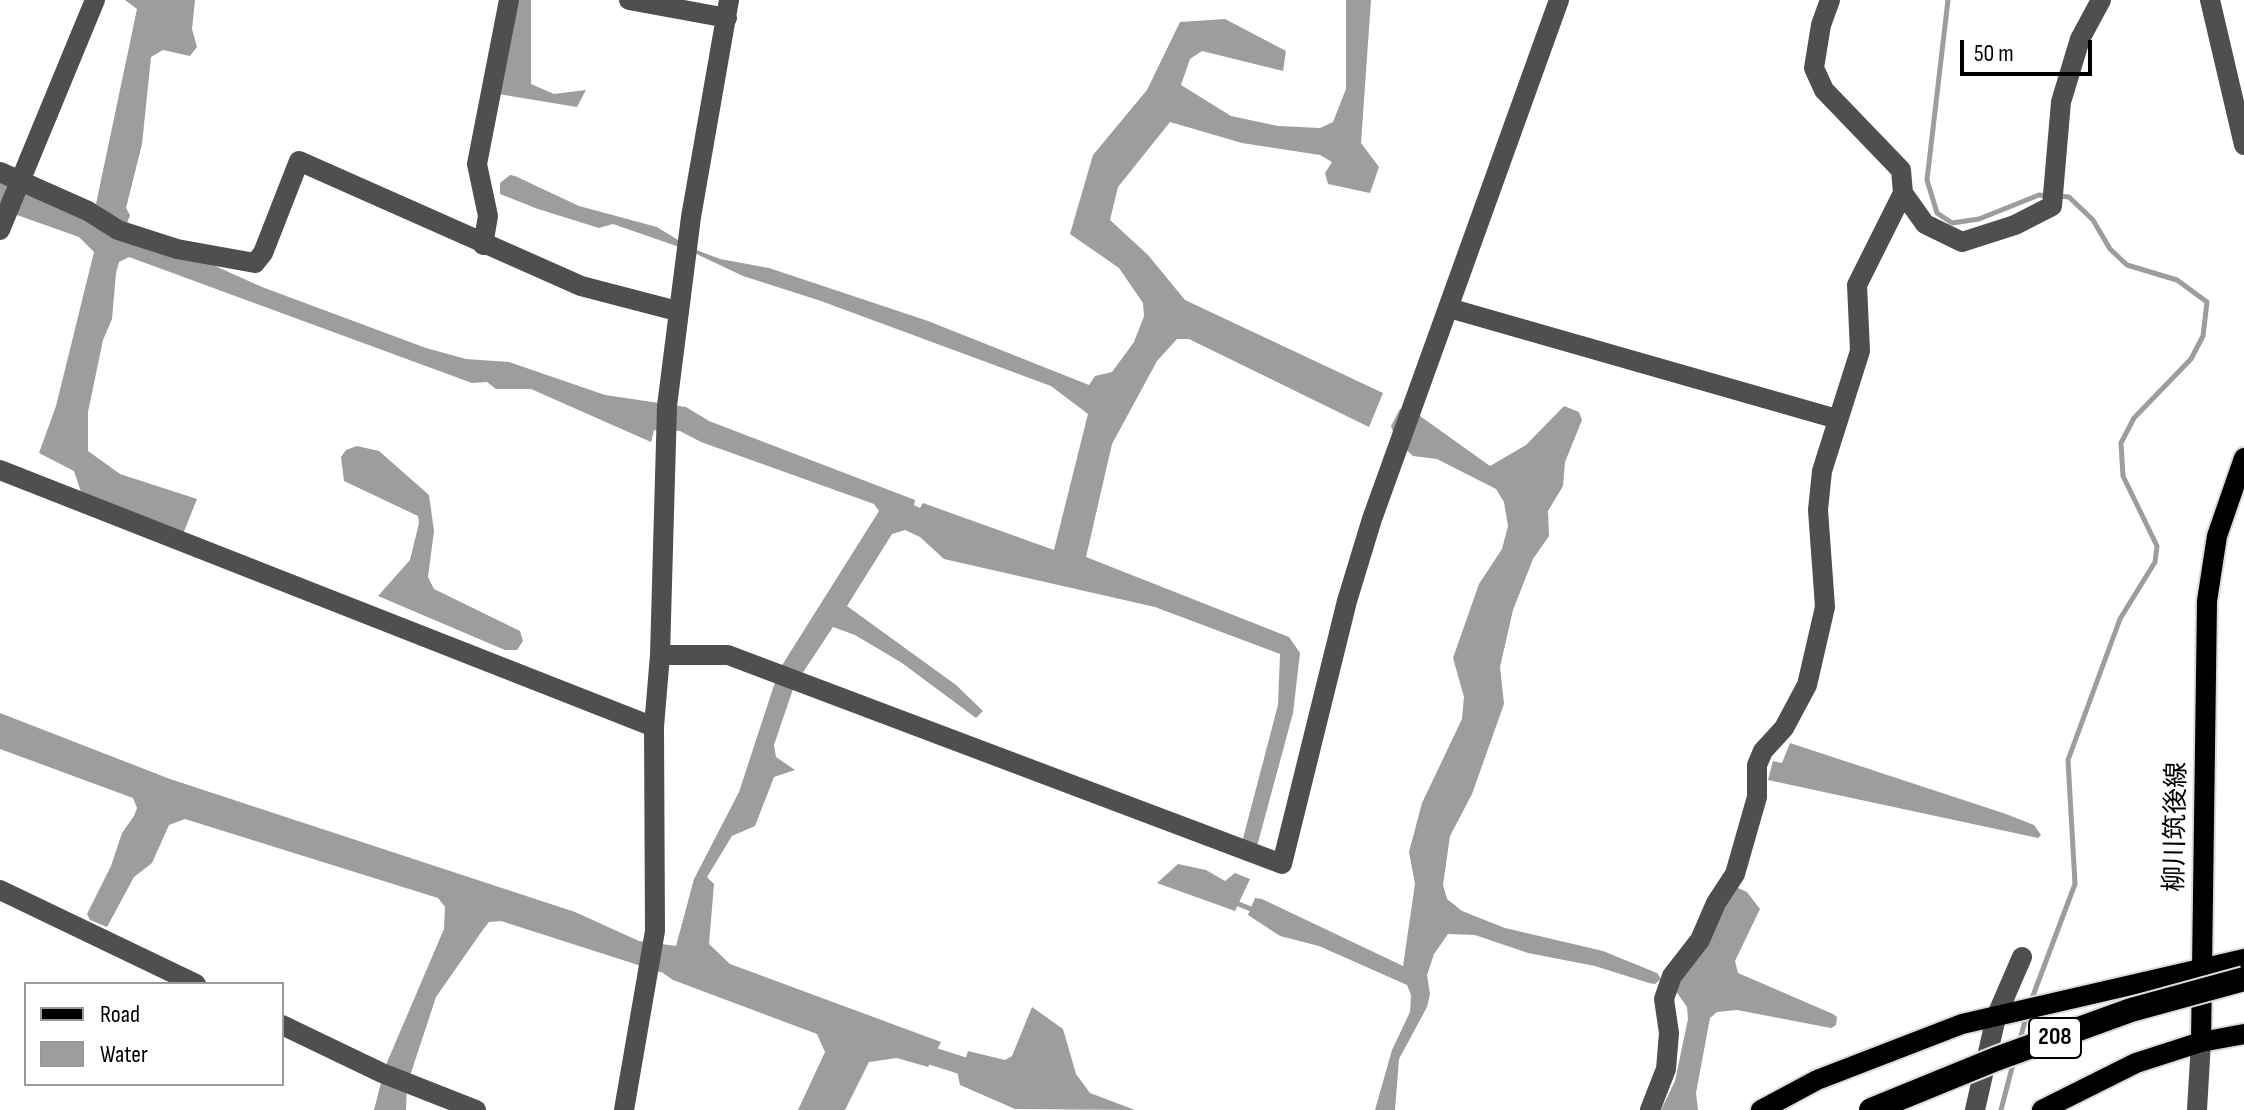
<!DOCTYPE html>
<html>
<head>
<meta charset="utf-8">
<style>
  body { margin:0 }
  #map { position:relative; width:2244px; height:1110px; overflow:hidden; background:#fff; font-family:"Sofia Sans Condensed",sans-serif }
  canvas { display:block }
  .legend { position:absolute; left:24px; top:982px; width:260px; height:104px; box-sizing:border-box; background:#fff; border:2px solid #999; margin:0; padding:10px 14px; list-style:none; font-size:24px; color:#000 }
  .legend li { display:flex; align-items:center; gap:16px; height:40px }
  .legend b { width:40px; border:2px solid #999 }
  .scale { position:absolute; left:1960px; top:40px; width:132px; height:36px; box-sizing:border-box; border:4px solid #000; border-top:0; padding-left:10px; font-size:24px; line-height:28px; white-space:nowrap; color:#000; -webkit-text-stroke:6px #fff; paint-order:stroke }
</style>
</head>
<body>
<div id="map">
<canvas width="2244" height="1110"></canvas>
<ul class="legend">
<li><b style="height:10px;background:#000"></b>Road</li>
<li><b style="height:22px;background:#9d9d9d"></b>Water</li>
</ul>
<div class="scale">50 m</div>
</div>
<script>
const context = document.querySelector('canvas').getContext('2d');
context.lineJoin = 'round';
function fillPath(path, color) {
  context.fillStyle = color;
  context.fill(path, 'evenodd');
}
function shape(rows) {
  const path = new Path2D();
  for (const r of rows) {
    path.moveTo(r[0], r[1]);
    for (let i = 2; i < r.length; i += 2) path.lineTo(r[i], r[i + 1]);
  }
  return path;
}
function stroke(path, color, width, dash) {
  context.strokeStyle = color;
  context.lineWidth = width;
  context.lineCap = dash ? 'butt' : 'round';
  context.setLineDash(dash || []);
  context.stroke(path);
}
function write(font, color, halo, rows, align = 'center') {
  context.font = font + ' "Sofia Sans Condensed","Noto Sans JP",sans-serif';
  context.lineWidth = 6;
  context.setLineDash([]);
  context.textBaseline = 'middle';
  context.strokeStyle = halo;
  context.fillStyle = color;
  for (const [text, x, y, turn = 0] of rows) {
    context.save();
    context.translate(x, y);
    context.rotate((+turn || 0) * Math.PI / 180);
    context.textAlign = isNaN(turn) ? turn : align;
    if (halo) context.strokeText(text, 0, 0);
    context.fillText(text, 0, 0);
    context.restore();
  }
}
fillPath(shape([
  [125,0,195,0,192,29,197,47,190,56,163,50,151,57,142,144,126,208,130,215,126,226,262,287,426,348,466,359,509,362,605,395,686,407,709,421,915,500,914,505,920,508,923,503,1054,550,1088,414,1051,386,821,301,743,276,688,250,613,224,599,228,538,209,500,194,500,183,510,175,515,176,579,206,657,227,691,248,720,259,769,268,928,321,1089,385,1095,376,1112,372,1134,342,1144,316,1143,303,1119,268,1070,234,1093,155,1147,90,1180,22,1225,19,1286,51,1283,71,1202,51,1190,59,1181,85,1231,116,1278,126,1320,128,1333,122,1346,89,1346,0,1371,0,1361,143,1379,167,1370,193,1328,184,1325,173,1332,162,1320,155,1242,143,1170,122,1118,187,1110,220,1148,255,1185,300,1383,393,1369,427,1189,339,1177,339,1157,361,1112,444,1086,557,1289,637,1300,653,1293,713,1256,850,1241,846,1278,705,1280,654,1155,607,944,559,920,537,905,530,892,534,847,606,956,685,983,711,976,718,902,663,855,635,833,627,794,686,774,745,776,757,795,770,774,777,755,826,732,836,707,877,714,884,709,944,730,964,941,1042,928,1067,897,1058,869,1062,845,1110,798,1110,825,1052,817,1034,673,980,663,973,501,921,489,922,482,931,436,997,407,1085,406,1110,374,1110,385,1067,444,929,445,907,438,898,185,819,169,825,152,863,134,877,107,927,90,920,87,914,111,866,122,833,134,816,137,808,133,798,0,749,0,713,170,779,575,912,639,941,676,946,694,879,739,792,779,670,879,511,874,504,701,442,680,431,654,430,651,442,531,389,496,389,487,382,472,383,129,257,119,262,116,273,112,319,103,340,88,412,88,451,120,474,197,499,183,534,81,492,74,471,39,453,56,406,94,252,79,237,0,209,0,182,112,215,96,204,137,9],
  [514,0,531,0,531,84,554,94,586,90,577,107,498,94],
  [1564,406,1579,412,1582,420,1565,462,1563,486,1548,511,1549,536,1533,559,1513,610,1500,667,1504,704,1472,794,1450,836,1443,885,1447,899,1462,911,1505,928,1603,951,1657,973,1661,979,1655,984,1649,983,1595,966,1528,953,1475,935,1448,934,1434,954,1427,975,1430,994,1427,1007,1399,1059,1395,1110,1375,1110,1392,1050,1410,1012,1411,995,1407,985,1319,946,1280,936,1248,915,1255,898,1262,899,1403,966,1415,884,1409,852,1422,803,1462,719,1464,697,1453,658,1479,584,1502,549,1508,526,1504,502,1496,489,1437,459,1413,456,1396,440,1391,426,1400,409,1420,416,1490,466,1526,445],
  [357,446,379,451,429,495,434,531,428,577,434,589,520,631,523,641,517,650,505,650,378,596,410,560,419,523,418,516,344,481,341,457,346,450],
  [1790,743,2006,814,2034,825,2041,835,2038,838,1768,780,1773,761,1782,763],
  [1178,864,1206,870,1225,881,1235,873,1250,879,1235,911,1157,883],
  [1738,888,1747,892,1760,909,1735,961,1738,973,1833,1014,1837,1017,1836,1025,1831,1028,1737,1010,1717,1012,1710,1018,1696,1093,1698,1110,1661,1110,1675,1081,1688,1019,1687,1007,1673,987,1732,890],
  [1032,1007,1063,1029,1076,1074,1090,1093,1135,1110,1015,1109,960,1085,955,1061,966,1058,968,1051,1005,1060,1012,1056]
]), '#9d9d9d');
stroke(shape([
  [1948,0,1927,180,1937,213,1952,223,1979,219,2039,195,2049,196],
  [1236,903,1256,911],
  [2031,1001,2075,884,2068,760,2120,619,2155,562,2157,546,2123,476,2121,443,2134,418,2191,359,2203,336,2207,302,2177,280,2127,265,2110,249,2093,220,2069,197,2059,196],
  [2019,1043,2027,1014],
  [2001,1110,2014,1060]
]), '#9d9d9d', 5);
stroke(shape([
  [913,1050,976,1070]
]), '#9d9d9d', 18);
const major = shape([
  [2201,1042,2207,601,2217,536,2244,458],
  [1761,1110,1817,1080,1962,1024,2244,959],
  [2042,1110,2136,1063,2201,1042,2244,1034]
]);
stroke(major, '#dbdbdb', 24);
stroke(shape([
  [629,0,727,18],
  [1830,0,1821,25,1814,68,1824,90,1901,170,1903,193,1925,224,1962,242,2015,225,2052,206,2061,102,2080,39,2101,0],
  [2210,0,2244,145],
  [0,172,88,211,118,230,177,249,255,263,263,253,299,161,581,286,677,311],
  [0,230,95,0],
  [483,245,488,216,477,164,509,0],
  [1449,308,1837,419],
  [0,470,654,727],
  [660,655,728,655,1282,864,1347,601,1372,519,1559,0],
  [0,890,196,984],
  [282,1025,382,1073,476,1110],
  [624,1110,655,931,654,727,660,655,667,406,691,217,729,0],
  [1650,1110,1666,1069,1669,1033,1664,999,1672,976,1700,940,1716,903,1735,874,1757,797,1757,765,1763,751,1784,728,1807,685,1825,607,1818,510,1822,471,1860,351,1857,285,1903,193],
  [1975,1110,1996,1017,2022,957],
  [2197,1110,2201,1042]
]), '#4f4f4f', 20);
stroke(major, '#000', 20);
const highwayBridge = shape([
  [1871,1110,1996,1059,2131,1010,2244,979]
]);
stroke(highwayBridge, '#dbdbdb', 28, []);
stroke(highwayBridge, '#000', 24);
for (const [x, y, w] of [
  [2055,1038,52]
]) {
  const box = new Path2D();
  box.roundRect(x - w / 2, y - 20, w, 40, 6);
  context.fillStyle = '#fff';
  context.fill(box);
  stroke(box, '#000', 2);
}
write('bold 24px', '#000', null, [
  ["208",2055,1038]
]);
write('26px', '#000', '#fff', [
  ["柳川筑後線",2177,827,-89]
]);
</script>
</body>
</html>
